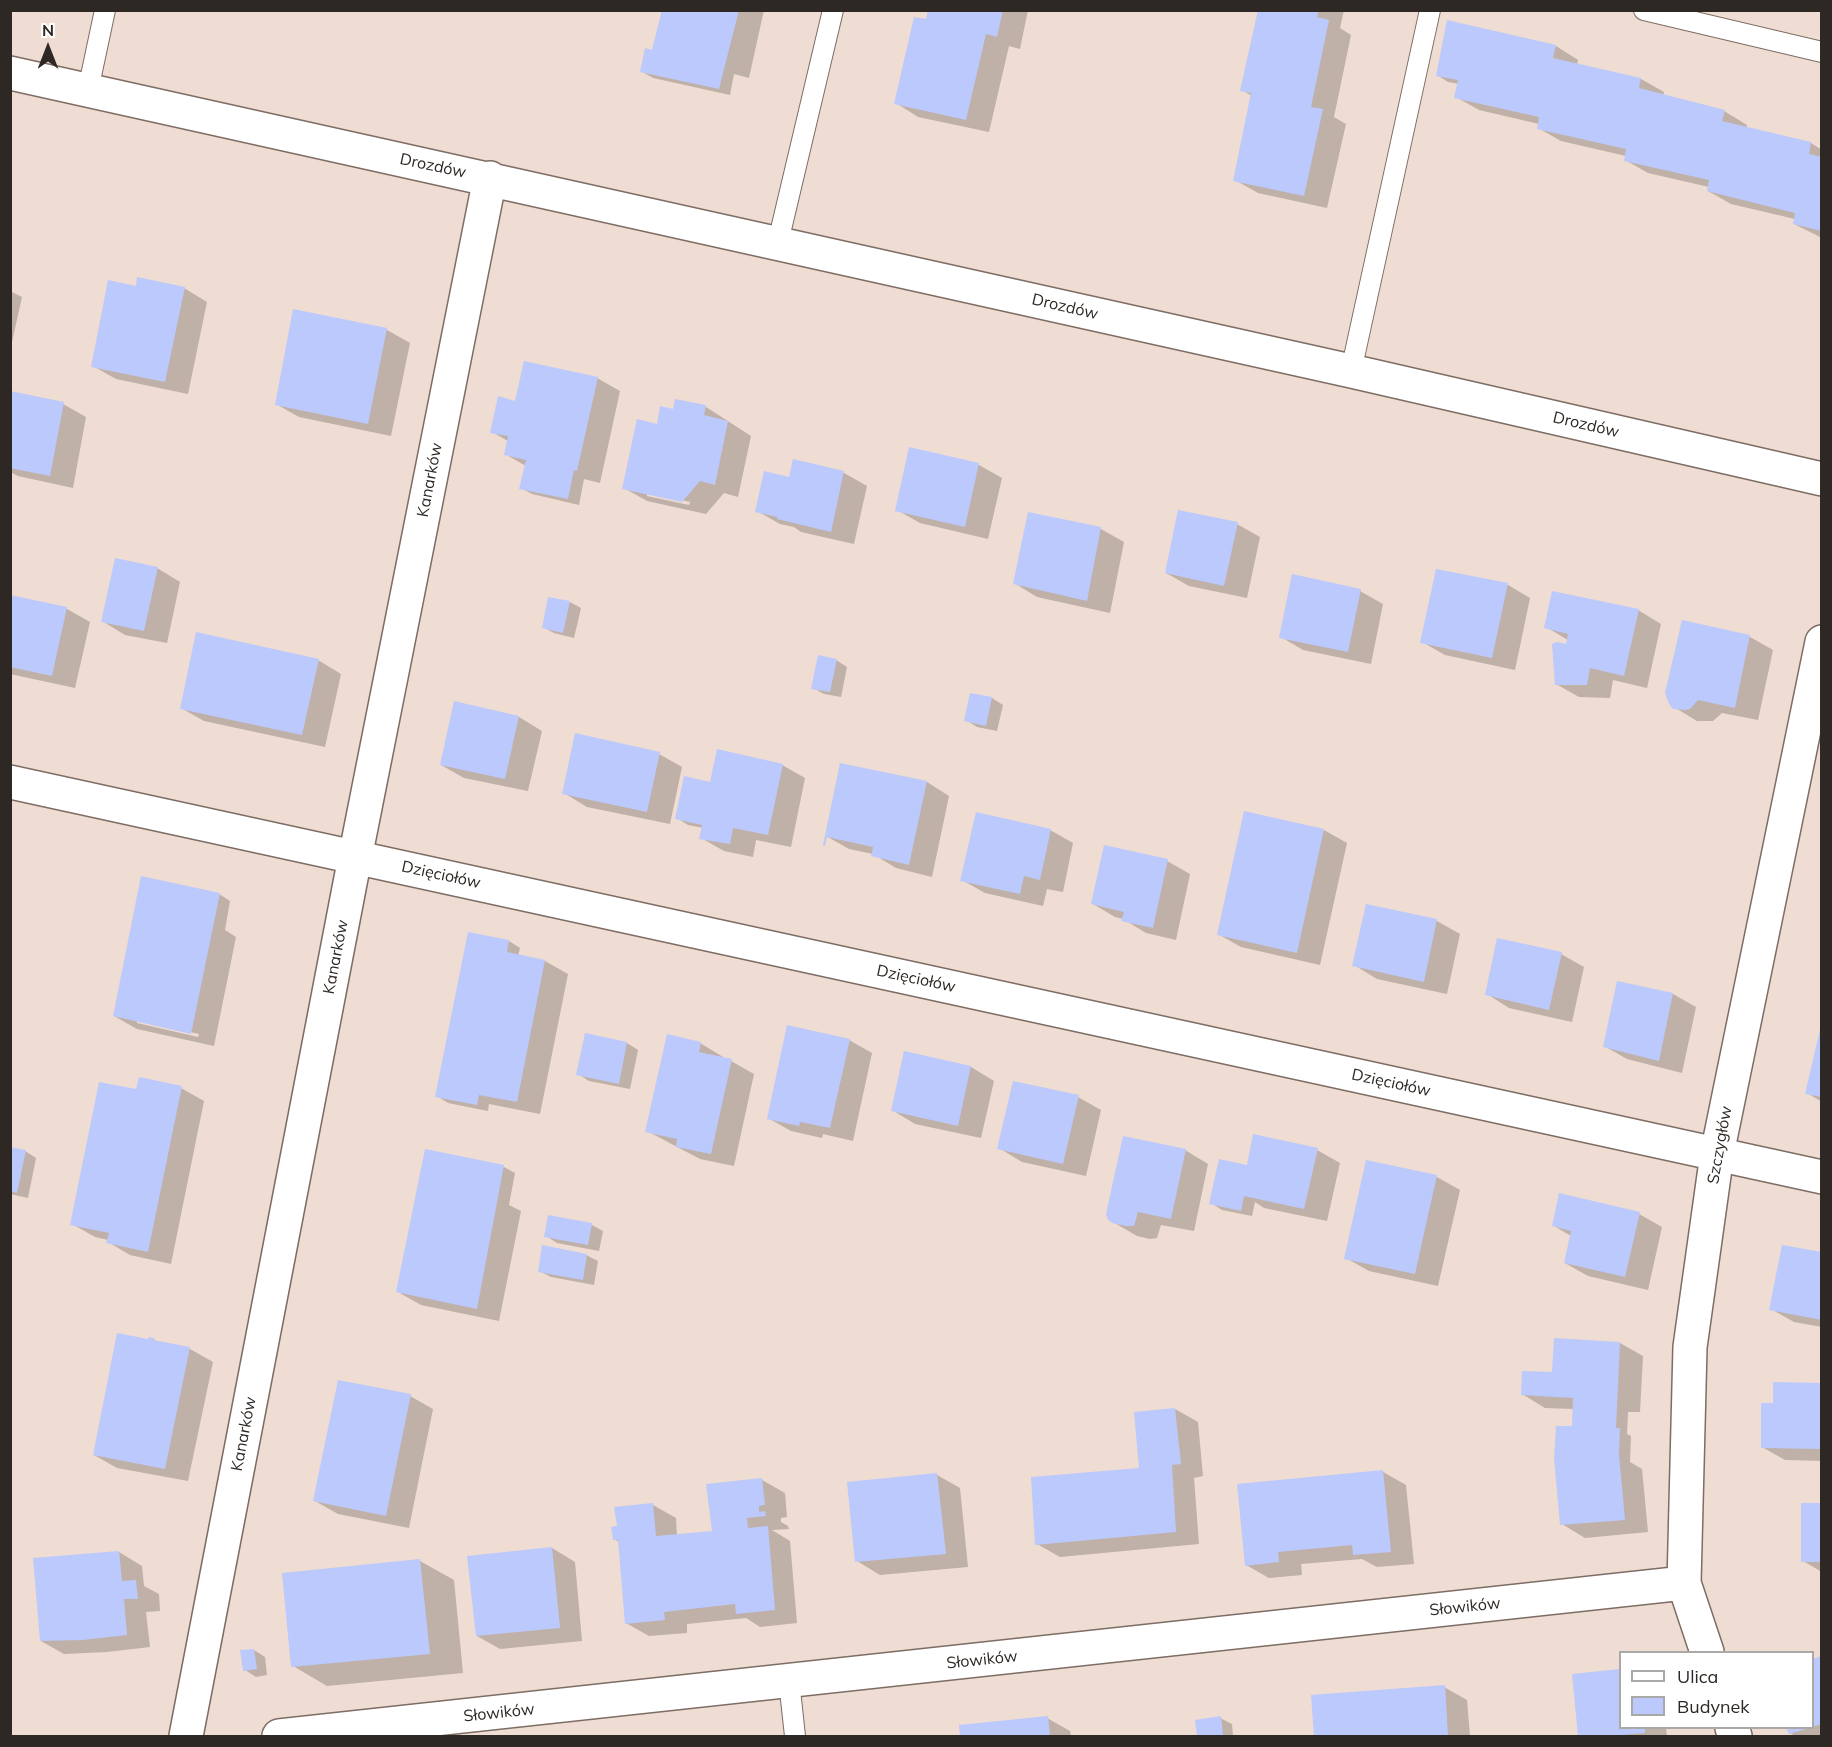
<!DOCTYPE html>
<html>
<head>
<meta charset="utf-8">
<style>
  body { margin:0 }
  #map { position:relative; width:1832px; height:1747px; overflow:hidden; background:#efdcd2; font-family:Mulish,sans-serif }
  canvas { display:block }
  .frame { position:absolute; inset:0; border:12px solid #2e2824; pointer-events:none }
  .legend { position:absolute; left:1619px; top:1651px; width:195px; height:78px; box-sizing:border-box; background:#fff; border:2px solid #aba9a7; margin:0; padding:8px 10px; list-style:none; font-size:18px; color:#2e2824 }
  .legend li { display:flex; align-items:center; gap:12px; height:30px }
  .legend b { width:30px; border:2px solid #aba9a7 }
  .north { position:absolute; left:18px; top:18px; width:60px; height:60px; -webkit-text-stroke:4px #fff; paint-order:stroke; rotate:0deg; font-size:16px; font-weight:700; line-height:24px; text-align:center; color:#2e2824 }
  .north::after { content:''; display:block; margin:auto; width:21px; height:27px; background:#2e2824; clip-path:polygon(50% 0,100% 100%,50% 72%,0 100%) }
</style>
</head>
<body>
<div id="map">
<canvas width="1832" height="1747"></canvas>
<div class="frame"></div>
<ul class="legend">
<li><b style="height:8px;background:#fff"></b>Ulica</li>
<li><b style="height:16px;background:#bbc9fc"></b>Budynek</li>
</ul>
<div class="north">N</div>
</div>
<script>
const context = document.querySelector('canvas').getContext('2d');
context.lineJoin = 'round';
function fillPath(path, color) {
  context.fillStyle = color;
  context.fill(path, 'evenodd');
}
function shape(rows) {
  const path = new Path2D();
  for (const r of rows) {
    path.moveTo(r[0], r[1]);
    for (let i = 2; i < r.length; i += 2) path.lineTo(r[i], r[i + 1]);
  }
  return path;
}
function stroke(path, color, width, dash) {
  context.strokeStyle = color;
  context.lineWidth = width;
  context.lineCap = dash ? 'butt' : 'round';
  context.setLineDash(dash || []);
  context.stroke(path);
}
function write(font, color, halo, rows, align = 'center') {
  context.font = font + ' Mulish,sans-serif';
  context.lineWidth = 4.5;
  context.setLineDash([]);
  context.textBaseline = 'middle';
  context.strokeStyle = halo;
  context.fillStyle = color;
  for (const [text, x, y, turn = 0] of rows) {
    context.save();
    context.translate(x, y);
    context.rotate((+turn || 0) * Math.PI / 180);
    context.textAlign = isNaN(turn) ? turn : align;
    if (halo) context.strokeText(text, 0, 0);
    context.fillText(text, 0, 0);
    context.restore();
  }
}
fillPath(shape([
  [663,10,764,10,749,78,734,74,730,95,653,78,641,71,654,51],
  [930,10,1028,10,1020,49,1009,46,989,132,918,117,896,103],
  [1259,10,1344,10,1340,28,1351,35,1334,117,1346,124,1327,208,1258,193,1235,180,1252,96,1242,90],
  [1556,46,1578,60,1577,65,1641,79,1664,92,1663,96,1724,111,1747,125,1746,129,1811,143,1822,150,1822,238,1794,224,1795,219,1731,204,1708,191,1709,187,1648,173,1625,160,1626,156,1561,141,1538,128,1539,124,1479,110,1456,97,1459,84,1448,82,1437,75],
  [137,288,184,288,207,302,188,394,116,379,93,366],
  [10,291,22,297,10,351],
  [294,311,387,330,410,343,391,436,299,417,276,404],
  [597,378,620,391,600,483,584,479,579,505,532,494,521,488,526,466,505,454,508,441,492,432,516,402],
  [10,392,63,404,86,417,73,488,18,476,10,472],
  [676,401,706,407,751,436,738,497,724,493,706,514,647,501,624,488,658,425,674,411],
  [647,492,690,502,689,505,647,496],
  [910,449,979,465,1002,478,988,539,920,523,897,510],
  [844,473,867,486,854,544,801,532,794,527,780,524,757,511,790,479],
  [1030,513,1101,529,1124,542,1110,613,1037,597,1014,583],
  [1237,524,1260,537,1247,598,1189,586,1166,573],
  [157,568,180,582,167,643,125,635,102,621],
  [1508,585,1530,598,1515,670,1445,655,1422,642],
  [1360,591,1383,604,1371,664,1303,650,1281,637],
  [10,597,67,609,90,622,75,688,10,674],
  [570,602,581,608,574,638,554,633,543,627],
  [1638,610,1661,624,1647,688,1613,680,1610,698,1579,697,1556,684,1568,640,1546,627],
  [1683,621,1750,637,1773,650,1758,720,1722,713,1713,721,1697,721,1674,707],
  [318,660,341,674,325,747,204,721,181,708],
  [836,660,847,667,841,697,824,694,813,688],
  [992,698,1003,705,997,731,977,727,966,720],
  [455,703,519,717,542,731,528,791,464,778,441,765],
  [659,754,682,767,670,824,587,807,564,793],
  [782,765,805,778,791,847,756,840,753,857,724,851,701,838,703,828,688,825,677,818,709,783],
  [927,782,949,796,932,877,896,868,873,854,849,849,826,836],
  [1050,830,1073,843,1063,892,1047,889,1043,906,985,893,962,880],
  [1324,830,1347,843,1320,965,1241,947,1218,934],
  [1167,861,1190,874,1176,940,1146,933,1123,919,1115,917,1093,904],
  [219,894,230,901,225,930,236,937,214,1046,137,1029,114,1016],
  [137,1020,199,1034,198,1037,137,1023],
  [1367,905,1437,921,1460,934,1447,994,1377,979,1354,965],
  [509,941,520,948,518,956,545,961,568,974,540,1114,489,1104,488,1111,448,1103,437,1096],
  [1561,954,1584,967,1572,1022,1509,1008,1487,994],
  [1619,983,1673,994,1696,1007,1682,1073,1627,1059,1604,1046],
  [1822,1028,1822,1102,1807,1093],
  [849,1040,872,1053,853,1141,823,1134,822,1138,791,1131,768,1118],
  [627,1043,638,1050,630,1089,589,1081,578,1074],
  [700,1043,723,1057,723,1059,731,1061,754,1074,734,1166,700,1159,647,1131],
  [905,1053,971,1067,994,1081,981,1138,915,1124,892,1110],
  [181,1088,204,1101,171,1264,130,1255,108,1242,108,1240,95,1237,72,1224,137,1091],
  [1078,1097,1101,1110,1086,1176,1022,1162,999,1148],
  [10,1148,25,1151,36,1158,28,1198,10,1194],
  [1185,1150,1208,1164,1194,1231,1161,1225,1157,1238,1150,1239,1137,1236,1113,1222],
  [1317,1150,1340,1163,1327,1221,1264,1208,1255,1202,1252,1216,1222,1210,1211,1203,1248,1166],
  [1367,1162,1437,1177,1460,1190,1438,1286,1369,1271,1346,1258],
  [504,1167,515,1173,509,1205,521,1211,499,1321,421,1305,398,1292],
  [1639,1214,1662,1227,1648,1290,1588,1276,1565,1263,1571,1236,1554,1226],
  [592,1225,603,1231,599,1251,557,1243,546,1236],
  [1822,1254,1822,1327,1794,1322,1771,1309],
  [586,1255,598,1261,594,1285,551,1277,539,1271],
  [153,1339,160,1343,190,1349,213,1362,188,1481,117,1468,94,1455,149,1341],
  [1620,1343,1643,1356,1640,1412,1628,1412,1627,1434,1631,1436,1630,1462,1642,1469,1648,1532,1585,1538,1562,1524,1574,1409,1545,1408,1522,1394,1554,1374],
  [1822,1385,1822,1461,1785,1460,1762,1447,1774,1404],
  [410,1396,433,1409,409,1528,338,1514,315,1501],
  [1175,1409,1198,1422,1203,1476,1194,1478,1199,1544,1060,1557,1037,1544,1141,1469],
  [1383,1472,1406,1485,1414,1564,1377,1567,1362,1559,1301,1564,1302,1575,1269,1578,1246,1565],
  [937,1475,960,1488,968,1567,880,1575,857,1561],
  [762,1480,785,1493,787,1517,781,1518,781,1522,788,1526,789,1529,772,1530,790,1541,797,1623,760,1627,746,1618,687,1624,687,1633,649,1636,626,1623,619,1542,614,1539,618,1527,653,1505,676,1518,677,1536,713,1532],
  [1822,1504,1822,1572,1803,1561],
  [552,1548,575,1562,582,1641,500,1649,477,1636],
  [119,1552,142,1566,144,1586,159,1594,160,1611,146,1612,150,1647,107,1652,64,1654,41,1641],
  [420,1561,454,1580,463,1673,327,1686,293,1666],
  [254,1650,265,1657,267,1675,256,1677,245,1670],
  [1822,1657,1822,1736,1795,1736,1790,1733,1788,1728,1812,1728,1812,1660],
  [1620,1670,1620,1728,1666,1728,1667,1736,1580,1736,1574,1675],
  [1444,1687,1467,1700,1470,1736,1315,1736,1313,1696],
  [1047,1718,1070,1731,1071,1736,962,1736,961,1726],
  [1220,1718,1232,1724,1233,1736,1198,1736,1197,1722]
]), '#0003');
fillPath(shape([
  [662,10,739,10,719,89,640,72,645,48,652,50],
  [928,10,1003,10,997,37,986,34,966,120,894,104,914,17,926,19],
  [1258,10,1319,10,1317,17,1329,20,1311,107,1323,109,1304,196,1233,181,1251,93,1240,91],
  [1447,20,1556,45,1553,58,1641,78,1639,88,1725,110,1722,121,1811,142,1809,154,1822,157,1822,231,1793,224,1795,213,1707,191,1709,180,1624,161,1626,149,1537,129,1539,117,1454,98,1458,80,1436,76],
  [137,277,185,287,165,382,91,367,108,280,136,286],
  [293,309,387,328,368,424,275,405],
  [524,361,598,377,577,471,574,470,568,499,519,489,526,460,504,455,508,436,490,433,498,396,515,401],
  [10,391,64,402,50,476,10,468],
  [675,399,706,405,704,415,728,421,715,485,700,481,682,502,622,489,637,419,657,424,660,406,673,409],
  [909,447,979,463,965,527,895,511],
  [793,459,844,471,831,532,777,519,777,517,755,512,764,471,789,477],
  [1178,510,1238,522,1224,586,1165,573],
  [1028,512,1101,527,1087,601,1013,584],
  [115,558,158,567,144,631,101,622],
  [1436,569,1508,583,1492,658,1420,643],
  [1292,574,1361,589,1348,652,1279,638],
  [1552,591,1639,609,1624,676,1590,668,1587,685,1555,685,1552,644,1557,642,1566,644,1568,634,1544,628],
  [10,595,67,607,52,676,10,667],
  [548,597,570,601,563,633,542,628],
  [1682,620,1750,635,1735,708,1698,700,1690,709,1684,710,1673,709,1669,704,1665,693],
  [196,632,319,659,302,735,180,709],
  [818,655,837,659,830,692,811,689],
  [970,693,992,697,986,726,964,721],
  [454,701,519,716,505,779,440,765],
  [575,733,660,752,647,812,562,794],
  [717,749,783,764,768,835,733,828,730,844,699,839,702,825,675,819,684,776,710,782],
  [840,763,927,781,909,865,871,856,873,847,827,837,825,846,823,845],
  [1244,811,1324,829,1297,953,1217,935],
  [976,812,1051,829,1040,880,1024,876,1020,894,960,881],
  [1104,845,1168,859,1153,928,1121,921,1124,912,1091,904],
  [141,876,220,893,191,1034,113,1016],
  [1366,904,1437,919,1424,982,1352,966],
  [468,932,509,940,507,952,545,960,517,1102,479,1095,477,1105,435,1097],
  [1497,938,1562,952,1549,1010,1485,995],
  [1617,981,1673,993,1659,1061,1603,1047],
  [787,1025,850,1039,830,1128,800,1122,799,1126,767,1119],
  [1821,1025,1822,1026,1822,1097,1805,1094],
  [585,1033,627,1042,619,1084,576,1075],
  [667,1034,701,1042,699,1052,732,1059,711,1154,676,1147,677,1139,645,1132],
  [904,1051,971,1066,958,1126,891,1111],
  [139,1077,182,1086,148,1252,106,1243,109,1233,70,1225,99,1082,136,1089],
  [1013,1081,1079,1095,1063,1164,997,1149],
  [1253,1134,1318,1148,1304,1209,1244,1196,1241,1211,1209,1204,1219,1159,1247,1165],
  [1123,1136,1186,1149,1171,1219,1138,1212,1134,1226,1126,1226,1112,1223,1108,1220,1106,1214],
  [10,1147,26,1150,17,1193,10,1191],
  [425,1149,504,1165,477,1309,396,1292],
  [1366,1160,1437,1175,1415,1274,1344,1259],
  [1559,1193,1640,1212,1625,1277,1564,1263,1571,1231,1552,1226],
  [548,1215,592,1223,588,1245,544,1237],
  [542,1245,587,1254,583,1280,538,1272],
  [1782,1245,1822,1252,1822,1320,1769,1310],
  [117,1333,148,1339,149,1337,154,1338,153,1340,190,1347,165,1469,93,1455],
  [1554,1338,1620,1342,1616,1428,1620,1428,1619,1454,1625,1520,1560,1525,1554,1458,1556,1426,1572,1426,1573,1398,1521,1395,1522,1371,1552,1372],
  [338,1380,411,1394,386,1516,313,1501],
  [1773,1382,1822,1383,1822,1449,1761,1448,1761,1403,1773,1403],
  [1175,1408,1181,1464,1172,1465,1176,1532,1035,1545,1031,1477,1139,1468,1134,1412],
  [1383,1470,1391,1552,1353,1555,1352,1545,1278,1552,1279,1562,1245,1566,1237,1484],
  [937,1473,946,1554,855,1562,847,1482],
  [762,1478,765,1505,759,1506,759,1512,765,1511,766,1516,747,1518,748,1528,768,1526,775,1610,736,1614,735,1604,664,1612,665,1620,625,1624,618,1540,613,1540,611,1527,617,1526,614,1507,653,1503,656,1536,712,1531,706,1484],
  [1801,1503,1822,1503,1822,1562,1801,1562],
  [552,1547,560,1628,476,1636,467,1556],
  [119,1551,122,1581,136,1580,138,1599,124,1599,127,1635,83,1640,40,1641,33,1558],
  [420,1559,430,1654,291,1667,282,1573],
  [254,1649,257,1669,243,1671,240,1650],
  [1822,1656,1822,1724,1812,1727,1812,1659],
  [1620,1669,1620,1728,1645,1728,1645,1733,1608,1736,1578,1736,1572,1674],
  [1445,1685,1448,1736,1314,1736,1311,1695],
  [1048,1716,1050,1736,960,1736,959,1725],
  [1221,1716,1223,1736,1197,1736,1195,1720],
  [1786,1728,1809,1728,1789,1734]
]), '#bbc9fc');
const lane = shape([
  [1644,10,1822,52],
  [88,90,105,10],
  [778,242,833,10],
  [1351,371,1430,10],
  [789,1681,795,1736]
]);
const street = shape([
  [10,73,1351,371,1822,479],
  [10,782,1822,1177],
  [1707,1652,1684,1583,1690,1347,1717,1154,1822,642],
  [1732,1728,1735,1736],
  [186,1736,351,878,490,178],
  [279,1736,1684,1583]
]);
stroke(lane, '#7d6d64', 22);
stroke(street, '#7d6d64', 36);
stroke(lane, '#fff', 20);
stroke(street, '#fff', 33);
write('16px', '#2e2824', '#fff', [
  ["Drozdów",433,166,12],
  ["Drozdów",1065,307,13],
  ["Drozdów",1586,425,13],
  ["Kanarków",430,480,-79],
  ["Dzięciołów",441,875,12],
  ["Kanarków",336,957,-79],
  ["Dzięciołów",916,979,12],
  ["Dzięciołów",1391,1083,12],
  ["Szczygłów",1720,1145,-80],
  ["Kanarków",244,1434,-79],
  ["Słowików",1465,1607,-6],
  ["Słowików",982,1660,-6],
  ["Słowików",499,1713,-6]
]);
</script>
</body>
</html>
